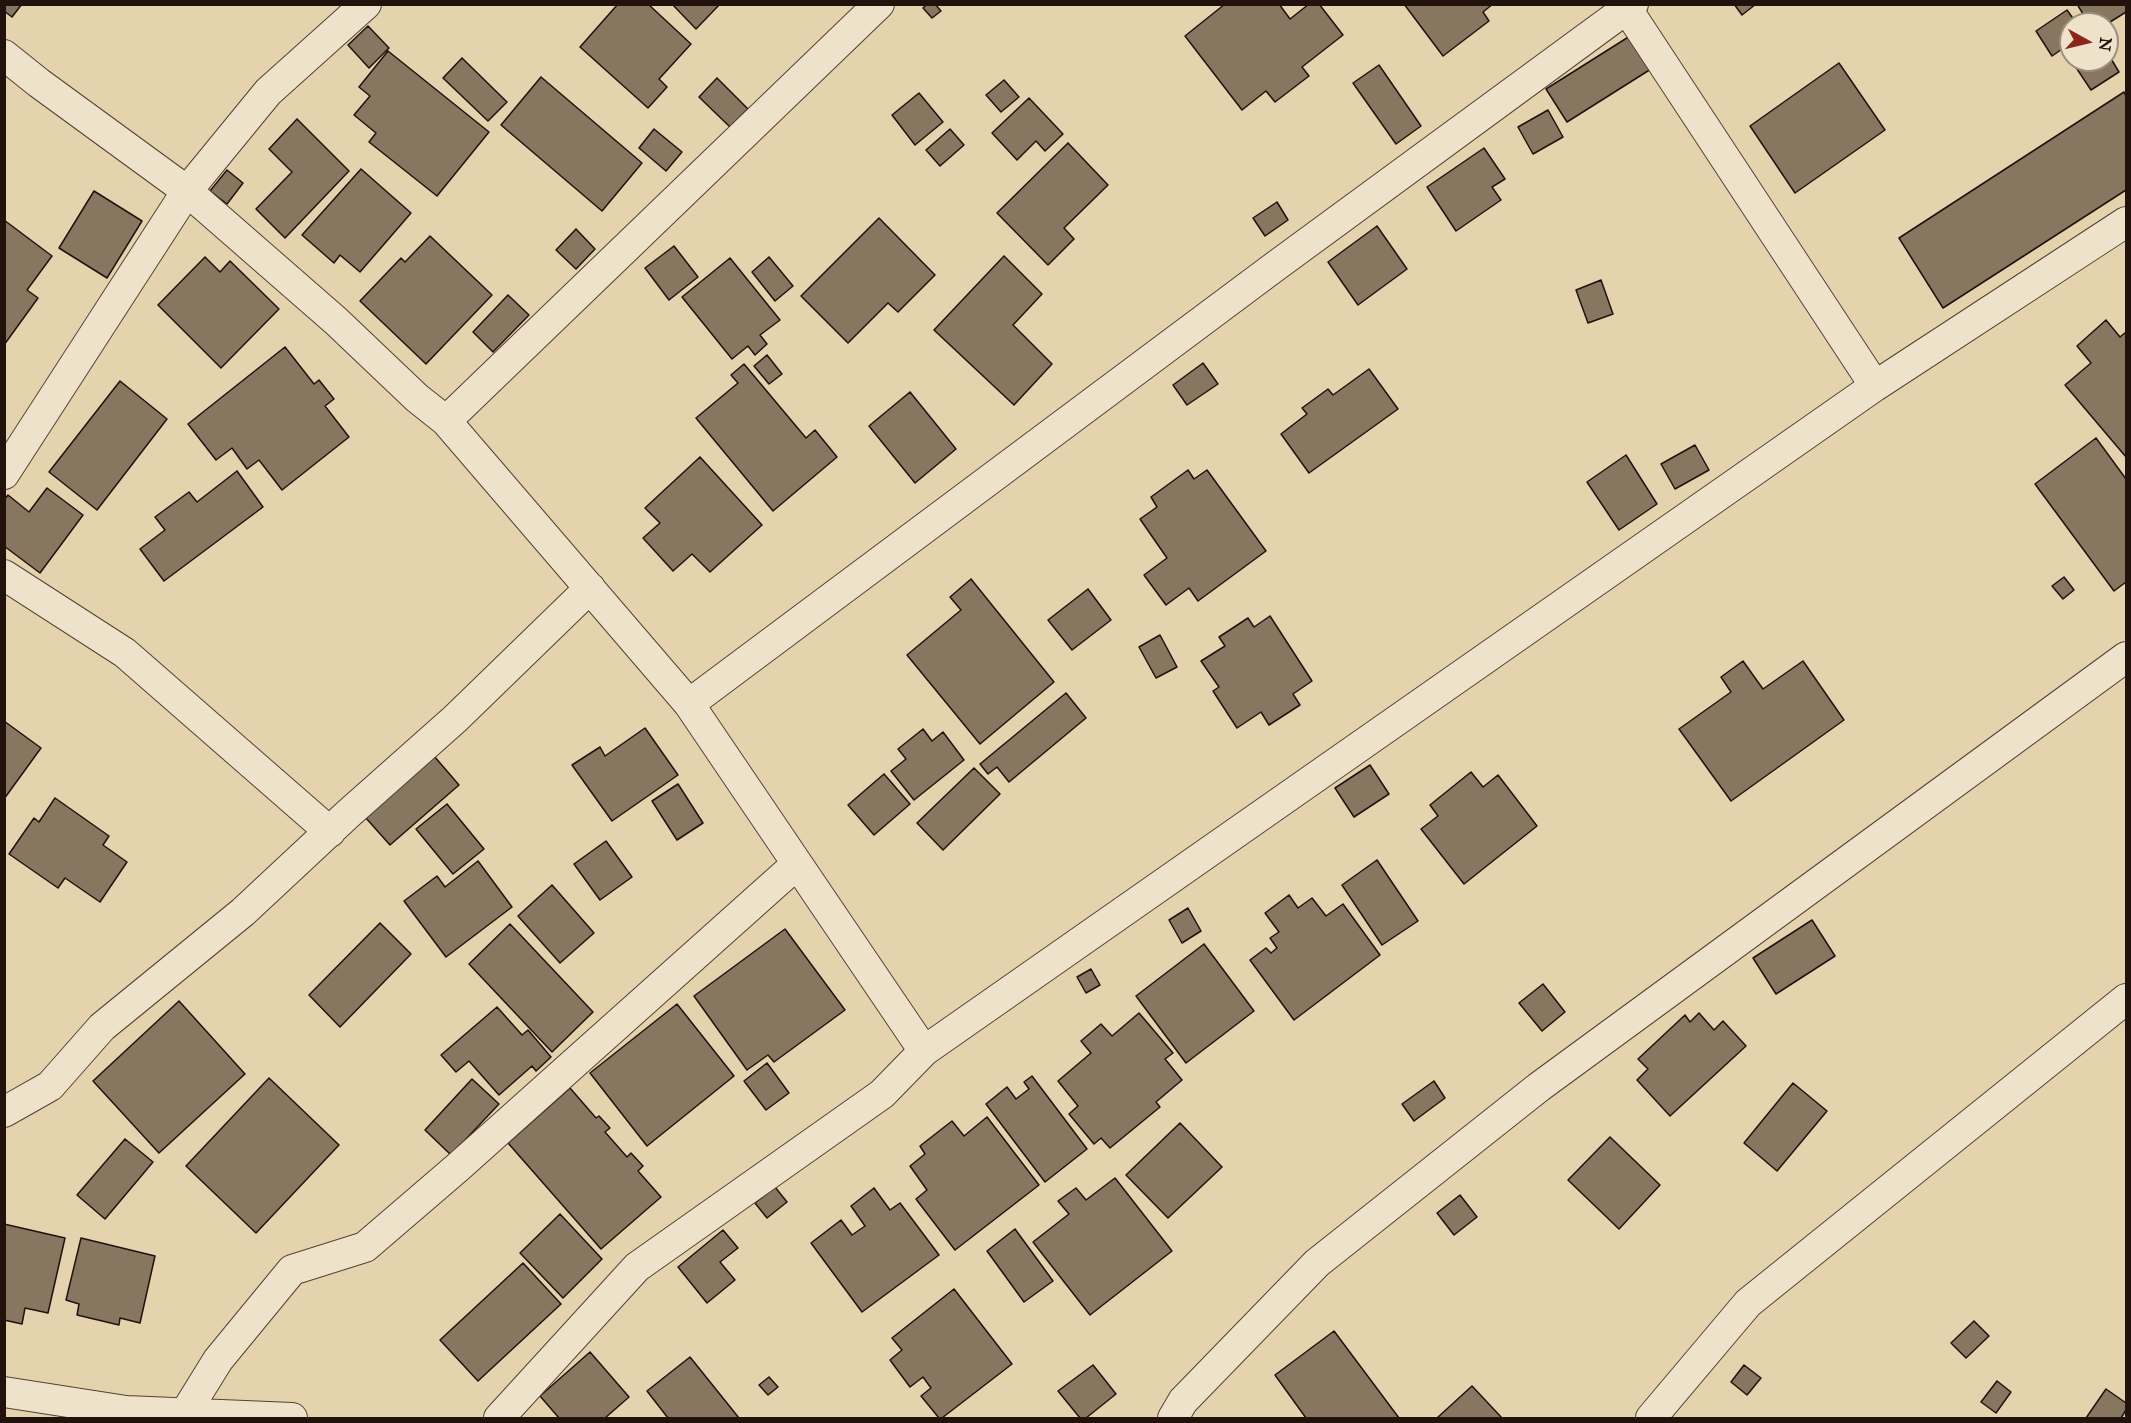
<!DOCTYPE html>
<html>
<head>
<meta charset="utf-8">
<style>
  body { margin:0 }
  #map { position:relative; width:2131px; height:1423px; overflow:hidden; background:#e5d3ae; font-family:"IM FELL Great Primer",serif }
  canvas { display:block }
  .frame { position:absolute; inset:0; border:6px solid #22120c; pointer-events:none }
  .north { position:absolute; left:2059px; top:12px; width:60px; height:60px; box-sizing:border-box; background:#eee2ca; border:2px solid #9c8f7e; border-radius:50%; rotate:98deg; font-size:16px; font-weight:700; line-height:24px; text-align:center; color:#22120c }
  .north::after { content:''; display:block; margin:auto; width:21px; height:27px; background:#8f2418; clip-path:polygon(50% 0,100% 100%,50% 72%,0 100%) }
</style>
</head>
<body>
<div id="map">
<canvas width="2131" height="1423"></canvas>
<div class="frame"></div>
<div class="north">N</div>
</div>
<script>
const context = document.querySelector('canvas').getContext('2d');
context.lineJoin = 'round';
function fillPath(path, color) {
  context.fillStyle = color;
  context.fill(path, 'evenodd');
}
function shape(rows) {
  const path = new Path2D();
  for (const r of rows) {
    path.moveTo(r[0], r[1]);
    for (let i = 2; i < r.length; i += 2) path.lineTo(r[i], r[i + 1]);
  }
  return path;
}
function stroke(path, color, width, dash) {
  context.strokeStyle = color;
  context.lineWidth = width;
  context.lineCap = dash ? 'butt' : 'round';
  context.setLineDash(dash || []);
  context.stroke(path);
}
const building = shape([
  [4,4,22,4,12,17,4,11,4,4],
  [618,4,648,4,691,44,659,79,667,87,648,108,580,47,618,4],
  [672,4,720,4,696,29,672,4],
  [927,4,935,4,941,11,932,18,923,8,927,4],
  [1225,4,1279,4,1290,19,1309,4,1319,4,1343,35,1302,67,1309,76,1275,102,1266,91,1242,110,1185,36,1225,4],
  [1404,4,1493,4,1483,12,1489,21,1443,56,1404,4],
  [1734,4,1756,4,1742,15,1734,4],
  [2077,4,2126,4,2126,12,2107,24,2089,24,2077,4],
  [2067,10,2077,24,2071,24,2071,43,2052,56,2036,31,2067,10],
  [368,26,389,48,369,68,348,45,368,26],
  [1630,36,1651,69,1567,122,1546,89,1630,36],
  [388,51,489,132,437,196,369,142,376,133,354,115,370,96,359,87,388,51],
  [2107,52,2119,72,2091,90,2075,66,2084,60,2107,60,2107,52],
  [462,58,507,102,488,121,443,78,462,58],
  [1839,63,1885,130,1795,193,1750,126,1839,63],
  [1379,65,1421,126,1396,144,1353,83,1379,65],
  [541,77,642,163,602,211,501,125,541,77],
  [717,78,748,109,730,127,699,97,717,78],
  [1004,80,1019,97,1001,112,986,95,1004,80],
  [2124,92,2126,96,2126,190,1943,308,1899,238,2124,92],
  [919,93,943,122,915,145,892,115,919,93],
  [1029,98,1063,134,1045,151,1036,141,1017,160,992,133,1029,98],
  [1548,110,1563,137,1533,154,1518,127,1548,110],
  [297,119,349,171,285,238,256,209,292,172,269,149,297,119],
  [654,129,682,152,666,171,639,148,654,129],
  [950,129,964,145,940,166,926,150,950,129],
  [1068,143,1108,185,1064,228,1074,239,1048,265,997,213,1068,143],
  [1484,148,1505,179,1492,187,1501,200,1456,231,1427,187,1484,148],
  [361,169,411,213,360,272,340,255,334,263,302,235,361,169],
  [227,170,243,183,227,204,210,191,227,170],
  [94,191,142,221,107,278,59,248,94,191],
  [1277,202,1288,220,1265,236,1253,218,1277,202],
  [879,218,935,275,898,312,888,303,848,343,801,296,879,218],
  [4,220,52,256,27,290,38,298,4,345,4,220],
  [1377,226,1407,269,1358,305,1328,262,1377,226],
  [576,229,595,249,576,269,556,250,576,229],
  [430,236,492,295,426,364,360,301,401,258,405,262,430,236],
  [674,246,698,277,669,300,645,268,674,246],
  [1004,256,1042,294,1013,325,1052,364,1014,405,934,330,1004,256],
  [205,257,220,272,230,261,279,309,221,368,158,305,205,257],
  [769,257,793,286,775,301,752,272,769,257],
  [730,258,780,320,760,335,767,344,755,355,748,346,732,359,682,297,730,258],
  [1601,280,1613,314,1588,323,1576,290,1601,280],
  [508,295,529,315,493,352,473,332,508,295],
  [2106,320,2120,337,2126,332,2126,457,2065,385,2091,363,2077,346,2106,320],
  [285,347,314,384,319,380,334,399,325,406,349,437,282,490,259,460,247,469,232,448,216,460,188,424,285,347],
  [767,355,782,374,769,384,754,366,767,355],
  [1203,363,1218,384,1187,405,1173,385,1203,363],
  [744,364,806,438,815,430,837,457,773,511,696,418,738,383,731,375,744,364],
  [1369,369,1398,409,1309,473,1281,434,1307,414,1302,408,1328,389,1333,395,1369,369],
  [120,381,167,419,97,510,49,472,120,381],
  [910,392,956,449,915,483,869,426,910,392],
  [2096,438,2126,479,2126,582,2114,591,2035,484,2096,438],
  [1695,445,1709,470,1675,489,1661,464,1695,445],
  [1626,455,1657,504,1619,530,1587,482,1626,455],
  [700,457,762,525,710,572,692,554,673,571,643,538,660,523,645,508,700,457],
  [1188,470,1194,479,1207,470,1266,551,1198,601,1189,588,1166,605,1144,575,1167,558,1140,519,1157,507,1151,497,1188,470],
  [237,471,263,507,164,581,140,549,165,530,155,517,189,492,197,502,237,471],
  [47,488,83,515,40,573,4,546,4,500,8,495,29,512,47,488],
  [2064,577,2074,590,2063,599,2052,586,2064,577],
  [971,579,1054,682,980,744,907,655,961,610,950,597,971,579],
  [1088,589,1111,620,1072,650,1048,620,1088,589],
  [1270,616,1312,681,1293,694,1300,705,1269,725,1261,712,1237,728,1213,691,1219,687,1201,661,1225,646,1219,637,1248,618,1254,627,1270,616],
  [1160,635,1177,667,1156,678,1139,647,1160,635],
  [1743,661,1763,689,1803,661,1844,720,1731,801,1679,729,1731,692,1721,677,1743,661],
  [1066,693,1086,718,1009,782,997,767,988,774,980,764,1066,693],
  [4,721,41,748,4,799,4,721],
  [645,728,678,775,612,821,572,765,600,747,605,756,645,728],
  [923,729,932,741,943,732,964,760,914,800,891,771,906,759,898,749,923,729],
  [434,756,459,785,390,845,365,817,434,756],
  [1370,765,1389,794,1354,817,1335,788,1370,765],
  [974,768,1000,794,943,850,917,823,974,768],
  [1471,772,1483,787,1498,775,1537,826,1464,884,1421,829,1438,816,1430,805,1471,772],
  [884,774,910,804,874,835,848,805,884,774],
  [678,784,703,823,677,840,652,801,678,784],
  [55,798,109,836,103,845,127,862,100,902,65,878,58,888,9,854,34,818,39,822,55,798],
  [447,804,484,849,453,874,416,829,447,804],
  [606,841,632,877,600,900,574,864,606,841],
  [1377,860,1418,921,1382,945,1342,885,1377,860],
  [478,861,512,907,446,957,404,901,437,876,445,887,478,861],
  [552,885,594,933,560,963,518,916,552,885],
  [1289,895,1298,908,1312,898,1326,916,1343,904,1380,955,1294,1020,1250,960,1266,948,1271,953,1277,948,1270,938,1279,932,1265,913,1289,895],
  [1188,908,1201,931,1182,943,1169,920,1188,908],
  [1812,920,1835,956,1776,994,1753,958,1812,920],
  [380,923,411,954,340,1027,309,995,380,923],
  [510,924,593,1012,552,1052,469,964,510,924],
  [785,929,845,1010,774,1062,768,1055,747,1070,694,996,785,929],
  [1204,944,1254,1011,1186,1063,1136,996,1204,944],
  [1091,969,1100,985,1086,993,1077,977,1091,969],
  [1543,984,1565,1012,1542,1031,1519,1003,1543,984],
  [179,1001,245,1074,159,1153,93,1081,179,1001],
  [677,1004,734,1076,647,1146,590,1073,677,1004],
  [497,1007,522,1035,528,1030,551,1057,536,1071,532,1066,499,1095,469,1061,456,1072,441,1055,497,1007],
  [1139,1013,1173,1053,1165,1059,1182,1080,1156,1102,1160,1107,1110,1148,1101,1138,1094,1144,1069,1114,1078,1106,1058,1081,1091,1053,1081,1041,1101,1024,1112,1036,1139,1013],
  [1699,1013,1714,1030,1723,1021,1746,1046,1670,1116,1637,1080,1648,1069,1638,1059,1685,1015,1690,1022,1699,1013],
  [767,1063,789,1093,766,1110,744,1081,767,1063],
  [1032,1076,1087,1149,1045,1182,986,1104,1007,1087,1016,1099,1029,1089,1024,1082,1032,1076],
  [269,1078,339,1145,256,1233,186,1166,269,1078],
  [472,1079,499,1104,451,1155,425,1130,472,1079],
  [1434,1081,1445,1098,1414,1121,1402,1104,1434,1081],
  [1793,1083,1827,1111,1777,1171,1744,1143,1793,1083],
  [570,1088,596,1118,599,1116,610,1128,605,1132,627,1157,631,1153,643,1166,638,1171,661,1197,601,1249,508,1143,570,1088],
  [987,1117,1039,1185,955,1250,916,1199,927,1190,910,1166,925,1154,920,1146,952,1121,964,1136,987,1117],
  [1180,1123,1222,1167,1168,1218,1126,1175,1180,1123],
  [1610,1137,1660,1185,1619,1229,1568,1180,1610,1137],
  [125,1139,153,1162,105,1219,77,1195,125,1139],
  [1115,1178,1172,1251,1090,1315,1033,1242,1069,1214,1058,1201,1076,1188,1086,1200,1115,1178],
  [775,1187,787,1202,767,1218,755,1203,775,1187],
  [874,1188,890,1210,900,1203,939,1255,862,1312,811,1243,841,1220,852,1235,865,1226,851,1206,874,1188],
  [1460,1195,1477,1217,1454,1235,1437,1213,1460,1195],
  [560,1214,602,1259,563,1298,520,1253,560,1214],
  [4,1224,65,1238,48,1313,25,1308,22,1324,4,1320,4,1224],
  [1015,1229,1053,1281,1024,1302,987,1251,1015,1229],
  [723,1230,738,1248,720,1262,735,1280,707,1303,678,1267,723,1230],
  [81,1238,155,1256,140,1323,120,1318,119,1325,77,1315,79,1304,66,1300,81,1238],
  [523,1263,561,1304,478,1381,440,1340,523,1263],
  [954,1289,1012,1364,942,1418,939,1418,921,1396,931,1388,923,1377,910,1387,890,1360,902,1350,892,1338,954,1289],
  [1974,1321,1989,1336,1966,1358,1951,1343,1974,1321],
  [1334,1331,1399,1418,1306,1418,1275,1375,1334,1331],
  [590,1352,629,1397,605,1418,559,1418,540,1396,590,1352],
  [690,1357,739,1418,668,1418,647,1391,690,1357],
  [1093,1365,1116,1394,1086,1418,1080,1418,1058,1391,1093,1365],
  [1744,1365,1761,1378,1747,1395,1731,1382,1744,1365],
  [769,1377,778,1387,768,1395,759,1385,769,1377],
  [1997,1381,2011,1392,1996,1413,1981,1402,1997,1381],
  [1472,1386,1502,1418,1437,1418,1472,1386],
  [2106,1389,2126,1403,2126,1410,2121,1418,2086,1418,2106,1389]
]);
fillPath(building, '#877660');
stroke(building, '#22120c', 1.5);
const minor = shape([
  [1627,9,1875,386],
  [4,55,39,83,187,191,336,321,417,398,446,421,689,704,924,1051,882,1094,637,1267,499,1418],
  [446,421,879,4],
  [4,474,187,191,268,92,366,4],
  [4,575,125,653,330,832],
  [689,704,1273,268,1633,4],
  [924,1051,1875,386,2126,222],
  [4,1112,50,1086,102,1027,243,912,348,814,455,719,590,588],
  [4,1392,126,1411,292,1418],
  [184,1415,218,1360,292,1270,365,1247,457,1168,797,864],
  [1173,1418,1183,1401,1317,1263,1539,1087,2126,657],
  [1651,1418,1748,1303,2126,999]
]);
stroke(minor, '#534234', 32);
stroke(minor, '#eee2ca', 30);
</script>
</body>
</html>
